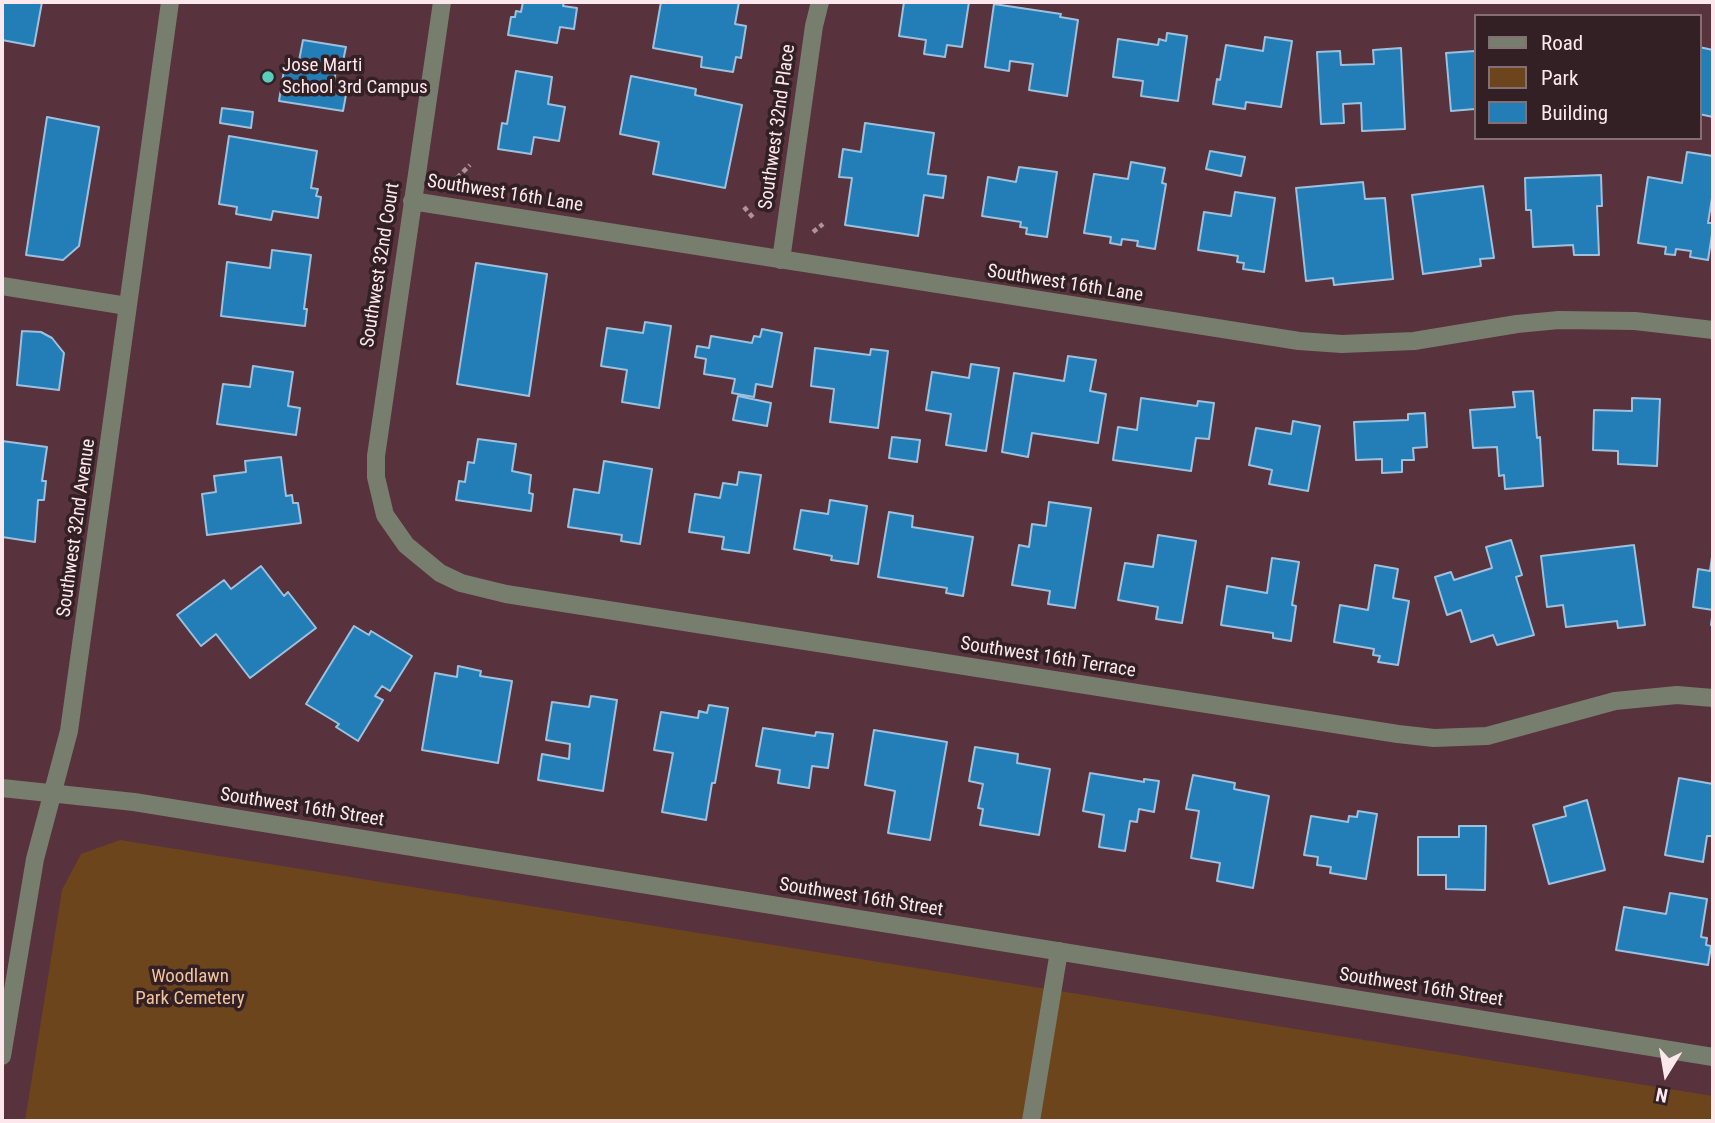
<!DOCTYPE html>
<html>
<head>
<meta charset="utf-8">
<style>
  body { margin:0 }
  #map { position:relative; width:1715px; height:1123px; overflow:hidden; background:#58323d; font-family:"Roboto Condensed",sans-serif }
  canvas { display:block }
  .frame { position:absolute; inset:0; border:4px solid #fce8ec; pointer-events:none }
  .legend { position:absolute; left:1474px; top:14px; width:228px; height:126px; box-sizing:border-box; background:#322025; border:2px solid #837075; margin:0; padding:9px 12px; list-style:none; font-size:21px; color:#fce8ec }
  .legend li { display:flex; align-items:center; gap:14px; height:35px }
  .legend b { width:35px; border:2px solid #837075 }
  .north { position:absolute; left:1631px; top:1039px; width:70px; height:70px; -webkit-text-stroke:5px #322025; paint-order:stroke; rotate:191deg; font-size:19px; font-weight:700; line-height:28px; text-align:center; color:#fce8ec }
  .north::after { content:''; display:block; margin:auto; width:24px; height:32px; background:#fce8ec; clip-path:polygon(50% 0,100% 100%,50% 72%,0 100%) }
</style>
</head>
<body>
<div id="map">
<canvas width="1715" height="1123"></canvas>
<div class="frame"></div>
<ul class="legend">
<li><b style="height:9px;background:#787e6d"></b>Road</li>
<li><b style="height:19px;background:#6d451d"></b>Park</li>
<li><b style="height:19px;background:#237eb8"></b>Building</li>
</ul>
<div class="north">N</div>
</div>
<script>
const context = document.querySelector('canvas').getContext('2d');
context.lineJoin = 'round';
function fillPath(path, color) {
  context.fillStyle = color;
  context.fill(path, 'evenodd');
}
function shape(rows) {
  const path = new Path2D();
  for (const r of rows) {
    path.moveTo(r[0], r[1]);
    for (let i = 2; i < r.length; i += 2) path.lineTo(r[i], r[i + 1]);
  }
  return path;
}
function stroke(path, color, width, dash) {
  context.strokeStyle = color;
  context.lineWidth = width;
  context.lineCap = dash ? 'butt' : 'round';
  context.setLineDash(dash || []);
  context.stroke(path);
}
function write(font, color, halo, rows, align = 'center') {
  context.font = font + ' "Roboto Condensed",sans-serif';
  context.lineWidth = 7;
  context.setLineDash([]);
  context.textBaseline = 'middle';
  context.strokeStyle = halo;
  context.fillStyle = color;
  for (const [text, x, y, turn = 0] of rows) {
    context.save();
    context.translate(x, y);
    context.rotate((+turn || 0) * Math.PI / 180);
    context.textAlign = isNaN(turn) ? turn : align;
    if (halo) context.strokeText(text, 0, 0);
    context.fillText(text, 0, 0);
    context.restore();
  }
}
fillPath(shape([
  [120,840,1713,1096,1713,1121,25,1121,62,890,81,854]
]), '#6d451d');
const building = shape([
  [2,2,42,2,34,46,2,40,2,2],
  [523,2,564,2,563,6,577,8,574,29,560,27,557,43,508,35,511,17,515,17,516,11,521,12,523,2],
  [661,2,739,2,735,24,746,26,741,58,736,57,733,72,701,67,702,57,653,48,661,2],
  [904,2,969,2,962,47,947,45,945,57,924,54,926,40,899,36,904,2],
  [994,4,1061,14,1060,17,1078,20,1067,96,1029,90,1033,64,1010,61,1009,71,985,67,994,4],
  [1167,33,1187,36,1178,101,1141,96,1143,81,1113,77,1118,39,1158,45,1159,39,1166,41,1167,33],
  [1265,37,1292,41,1281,107,1246,102,1245,109,1213,104,1217,79,1220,80,1226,45,1263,51,1265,37],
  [303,40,346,47,343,61,338,60,334,82,348,84,343,111,279,101,285,64,298,66,303,40],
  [1699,47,1713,50,1713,117,1699,114,1699,47],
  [1401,48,1405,129,1362,131,1361,103,1343,104,1344,123,1321,124,1317,52,1340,51,1341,65,1374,64,1373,50,1401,48],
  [1475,51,1475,109,1451,111,1446,53,1475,51],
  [516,71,552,77,548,104,565,107,559,141,534,137,531,154,498,149,502,123,507,124,516,71],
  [631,76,696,89,695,95,742,105,725,188,653,174,659,142,620,134,631,76],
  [222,108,253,112,251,128,220,123,222,108],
  [47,117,99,127,79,246,63,260,26,255,47,117],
  [865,123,934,133,928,174,946,176,943,198,924,195,918,236,845,225,852,178,839,177,843,149,861,152,865,123],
  [229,136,317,151,311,188,318,189,316,196,321,197,318,218,273,211,271,220,236,214,237,207,219,204,229,136],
  [1210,151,1245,157,1241,176,1206,169,1210,151],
  [1687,152,1713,156,1713,192,1708,223,1713,223,1713,228,1708,260,1690,257,1691,251,1676,249,1675,255,1665,254,1666,247,1638,243,1648,177,1682,183,1687,152],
  [1131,162,1165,168,1162,183,1166,184,1155,249,1137,246,1138,241,1122,239,1121,245,1110,243,1111,237,1084,233,1094,174,1128,179,1131,162],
  [1019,167,1057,172,1047,237,1026,234,1027,228,1020,227,1021,222,982,216,988,177,1016,182,1019,167],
  [1601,175,1602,206,1597,206,1599,255,1574,255,1573,245,1533,247,1531,210,1526,210,1525,178,1601,175],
  [1363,182,1365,199,1385,198,1393,279,1334,285,1333,278,1306,281,1296,188,1363,182],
  [1483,186,1494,258,1480,259,1481,266,1423,274,1412,195,1483,186],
  [1235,192,1275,198,1264,272,1243,269,1244,263,1237,262,1238,256,1198,250,1204,212,1231,216,1235,192],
  [272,250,311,255,304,309,307,309,305,326,221,316,227,262,270,268,272,250],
  [476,263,547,274,529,396,457,384,476,263],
  [645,322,671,326,659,408,622,402,627,370,601,366,607,328,643,333,645,322],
  [762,329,782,333,772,387,756,384,754,397,732,393,735,379,704,374,706,359,695,357,697,346,709,348,711,336,752,343,754,336,760,337,762,329],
  [22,331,41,332,52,338,64,353,59,390,17,385,22,331],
  [815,348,870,355,871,349,888,351,878,428,830,422,834,389,811,386,815,348],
  [1068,356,1096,360,1090,391,1106,394,1098,443,1032,433,1028,457,1002,452,1014,373,1064,381,1068,356],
  [971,364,999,368,986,451,946,445,951,414,926,410,932,372,969,378,971,364],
  [253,366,293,372,288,406,300,408,296,435,217,424,223,384,250,387,253,366],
  [1533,391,1537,438,1540,437,1543,486,1505,489,1504,475,1499,476,1497,447,1473,448,1470,410,1515,407,1513,392,1533,391],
  [738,396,771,403,767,426,733,420,738,396],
  [1141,398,1197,406,1198,401,1214,403,1209,439,1196,438,1191,471,1113,460,1118,427,1137,430,1141,398],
  [1632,398,1660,399,1657,466,1618,464,1618,451,1593,450,1594,410,1632,411,1632,398],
  [1425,413,1427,447,1413,448,1414,460,1402,460,1402,472,1382,473,1382,459,1356,460,1354,422,1408,420,1408,414,1425,413],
  [1293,421,1320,426,1308,491,1269,484,1272,470,1249,465,1256,428,1291,434,1293,421],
  [892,437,920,440,917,462,889,458,892,437],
  [478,439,516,444,512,471,531,475,529,493,533,494,531,511,456,500,459,481,465,482,468,462,474,463,478,439],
  [2,441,47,447,42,481,46,481,44,500,38,500,35,542,2,537,2,441],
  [281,457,286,496,292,495,293,503,298,503,301,523,207,535,202,494,216,492,214,476,246,472,245,461,281,457],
  [604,461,652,469,640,544,621,541,622,535,568,527,574,489,599,493,604,461],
  [739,472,761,475,749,553,722,549,724,537,689,532,695,494,720,498,723,483,737,485,739,472],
  [830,500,867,506,858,564,831,560,832,556,794,549,801,510,828,514,830,500],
  [1049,502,1091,508,1075,608,1048,604,1050,591,1012,585,1019,545,1029,547,1032,524,1046,526,1049,502],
  [889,512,913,516,912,527,973,537,963,596,946,593,947,588,878,577,889,512],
  [1158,535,1196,541,1182,623,1156,619,1158,607,1118,600,1125,563,1153,567,1158,535],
  [1511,540,1522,575,1516,577,1534,635,1497,645,1493,635,1471,642,1461,610,1447,615,1435,577,1451,572,1454,580,1492,568,1486,547,1511,540],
  [1634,545,1645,625,1618,628,1617,621,1566,627,1563,605,1547,607,1541,556,1634,545],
  [1713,550,1713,626,1711,625,1713,610,1693,607,1698,569,1710,571,1713,550],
  [1272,558,1299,562,1292,605,1296,606,1291,641,1273,638,1273,633,1221,625,1227,586,1267,593,1272,558],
  [1375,565,1398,569,1393,598,1409,601,1398,665,1378,662,1380,656,1373,655,1374,649,1334,642,1340,605,1368,610,1375,565],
  [261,566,284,596,288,592,316,628,250,678,216,634,201,646,177,615,224,580,231,589,261,566],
  [354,626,369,635,371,631,412,656,390,691,382,686,375,696,383,700,358,741,336,727,339,724,306,704,354,626],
  [458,666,481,671,480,676,512,681,498,763,422,750,435,673,457,677,458,666],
  [591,696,617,700,603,791,538,780,542,754,569,759,570,744,546,740,552,702,589,707,591,696],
  [709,705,728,708,715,783,712,783,706,820,662,812,673,753,654,750,661,712,698,718,699,711,707,713,709,705],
  [763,728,815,736,816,732,833,734,828,768,812,766,809,788,778,783,780,770,756,766,763,728],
  [874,730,947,742,930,840,888,833,895,791,865,785,874,730],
  [975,747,1018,754,1017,763,1050,769,1039,835,980,825,983,809,978,808,983,784,969,781,975,747],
  [1090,773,1144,782,1144,779,1159,781,1154,812,1139,809,1137,822,1130,821,1125,851,1099,847,1104,815,1083,811,1090,773],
  [1193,775,1235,783,1234,789,1269,796,1253,888,1217,881,1220,863,1191,858,1199,811,1186,809,1193,775],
  [1679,778,1713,784,1713,836,1707,836,1703,862,1665,855,1679,778],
  [1587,800,1605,870,1549,884,1533,825,1566,816,1564,807,1587,800],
  [1358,811,1377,814,1366,879,1330,873,1331,867,1317,865,1318,857,1304,855,1311,816,1348,822,1349,816,1357,817,1358,811],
  [1459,826,1486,826,1485,890,1446,889,1446,875,1418,875,1418,837,1459,837,1459,826],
  [1670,893,1707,899,1701,937,1707,938,1706,945,1711,946,1708,965,1616,950,1624,907,1666,914,1670,893]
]);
fillPath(building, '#237eb8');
stroke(building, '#9dc1dd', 2);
stroke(shape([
  [457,178,470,165],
  [744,207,755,220],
  [813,232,823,224]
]), '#af939a', 4.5, [5, 3.5]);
stroke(shape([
  [442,2,376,456,376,477,385,515,406,545,440,573,461,583,506,594,1398,734,1434,738,1487,736,1615,701,1677,695,1713,698],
  [412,201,1299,341,1342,344,1414,341,1517,324,1559,320,1635,321,1713,330],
  [781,260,814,26,820,2],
  [2,286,127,306],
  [2,788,134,802,1713,1057],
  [2,1056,35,859,69,731,170,2],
  [1031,1121,1059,951]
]), '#787e6d', 18);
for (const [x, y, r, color] of [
  [268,77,7,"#5acebd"]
]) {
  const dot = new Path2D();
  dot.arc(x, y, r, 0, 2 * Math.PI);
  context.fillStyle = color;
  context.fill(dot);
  stroke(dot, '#322025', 2.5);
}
write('19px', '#fce8ec', '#322025', [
  ["Jose Marti",282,66],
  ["School 3rd Campus",282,88]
], 'left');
write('19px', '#fce8ec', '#322025', [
  ["Southwest 32nd Place",778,127,-82],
  ["Southwest 16th Lane",505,194,9],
  ["Southwest 32nd Court",381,265,-81],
  ["Southwest 16th Lane",1065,284,9],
  ["Southwest 32nd Avenue",77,528,-82],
  ["Southwest 16th Terrace",1048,658,9],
  ["Southwest 16th Street",302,808,9],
  ["Southwest 16th Street",861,898,9],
  ["Southwest 16th Street",1421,988,9]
]);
write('19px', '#f0c39c', '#322025', [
  ["Woodlawn",190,977],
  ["Park Cemetery",190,999]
]);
</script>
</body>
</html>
